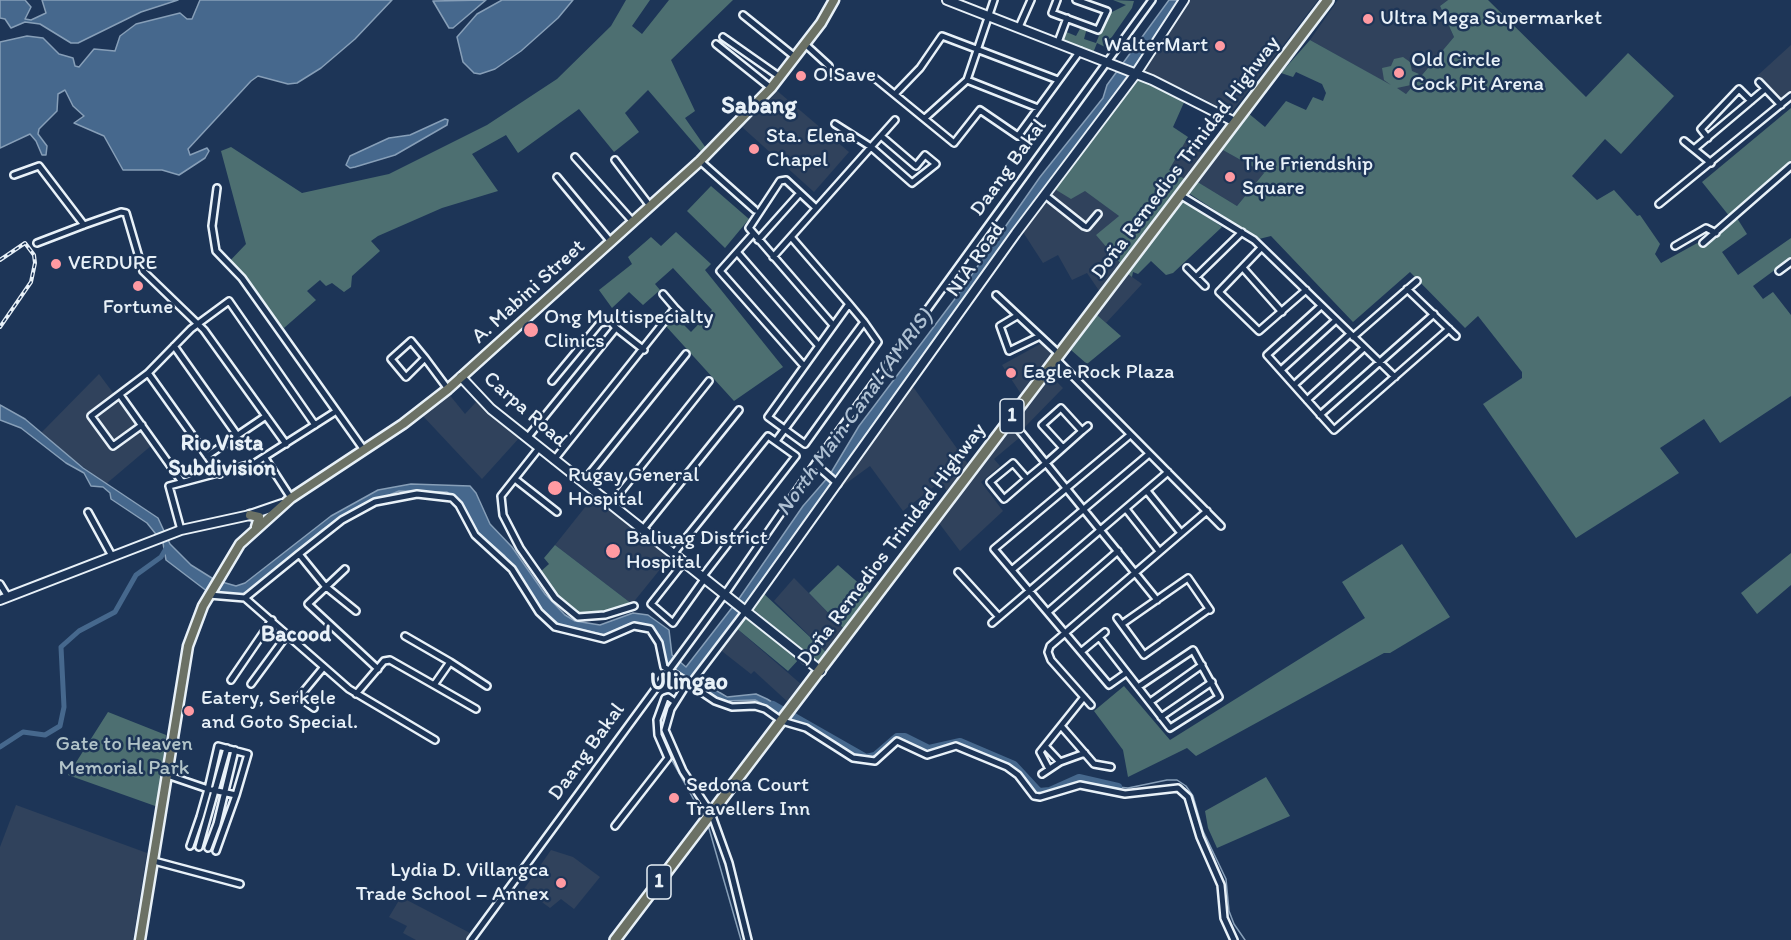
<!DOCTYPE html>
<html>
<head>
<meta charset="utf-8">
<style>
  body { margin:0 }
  canvas { display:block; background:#1d3557 }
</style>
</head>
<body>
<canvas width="1791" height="940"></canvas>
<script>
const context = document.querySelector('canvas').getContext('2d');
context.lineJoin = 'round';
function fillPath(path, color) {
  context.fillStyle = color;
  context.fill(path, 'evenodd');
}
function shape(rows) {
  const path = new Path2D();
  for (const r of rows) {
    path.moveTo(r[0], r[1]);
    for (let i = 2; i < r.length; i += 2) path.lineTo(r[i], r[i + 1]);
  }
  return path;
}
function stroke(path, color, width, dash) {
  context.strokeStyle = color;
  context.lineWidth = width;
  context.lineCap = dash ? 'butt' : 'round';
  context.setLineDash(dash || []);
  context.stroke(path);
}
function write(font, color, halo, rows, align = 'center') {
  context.font = font + ' Itim,sans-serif';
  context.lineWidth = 5;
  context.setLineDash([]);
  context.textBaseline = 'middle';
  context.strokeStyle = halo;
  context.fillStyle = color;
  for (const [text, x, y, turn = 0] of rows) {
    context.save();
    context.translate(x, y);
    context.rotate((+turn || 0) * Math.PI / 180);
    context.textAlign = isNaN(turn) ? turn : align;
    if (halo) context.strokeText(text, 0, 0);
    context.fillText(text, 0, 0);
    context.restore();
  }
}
fillPath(shape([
  [1187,0,1318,0,1231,113,1184,89,1138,71],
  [1338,0,1448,0,1440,6,1454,37,1406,94,1310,40],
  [1791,45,1791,91,1781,101,1757,76],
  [775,89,849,152,814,192,742,127],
  [1186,140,1203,154,1185,179,1169,170],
  [1221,149,1264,173,1237,206,1196,181],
  [1053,188,1085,190,1119,216,1097,235,1121,264,1100,292,1087,273,1072,280,1058,255,1043,263,1021,229],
  [1128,274,1142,284,1106,323,1097,315],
  [1042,343,1052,353,1021,394,1002,365],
  [99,374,152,445,106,484,40,434],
  [1051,376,1063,388,1023,429,1017,422],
  [911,384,968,464,947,491,940,482,903,511,870,466,837,490],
  [448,393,465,414,478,400,520,437,482,479,422,415],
  [1011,429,1019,438,994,459,1000,466,981,482,1003,511,960,551,939,523],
  [594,496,670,557,632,604,555,545],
  [794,578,845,630,827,653,774,601],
  [735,627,802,685,789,703,754,671,751,674,718,648],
  [16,805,147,853,133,940,0,940,0,847],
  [551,850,573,857,600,877,574,909,561,899,550,908,524,889],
  [401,897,472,934,468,940,416,940,403,933,407,926,389,917]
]), '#30425c');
fillPath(shape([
  [626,0,650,0,632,26,642,34,669,0,733,0,671,60,695,111,685,118,708,151,704,155,648,90,625,113,639,132,614,152,579,109,518,153,506,135,472,154,498,191,442,208,378,236,371,241,380,251,352,276,351,287,344,292,332,283,326,286,320,280,307,291,316,300,284,328,226,265,246,244,221,151,231,147,302,193,389,174,487,125,557,79,611,26],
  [1113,0,1134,1,1132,8,1105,47,1097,43,1093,53,1062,41,1064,31,1076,36,1081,27,1087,28,1084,39,1096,43,1108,14,1126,5],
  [1448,0,1488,0,1586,97,1628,53,1674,96,1621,154,1605,139,1572,176,1597,200,1614,190,1637,216,1640,215,1660,244,1655,254,1661,263,1701,241,1704,243,1737,218,1747,234,1722,252,1738,275,1791,238,1791,258,1753,286,1763,299,1773,292,1791,315,1791,396,1720,443,1704,419,1660,448,1679,473,1576,538,1483,404,1522,378,1522,372,1478,316,1465,328,1410,272,1353,322,1271,236,1259,239,1187,192,1196,181,1237,206,1264,173,1221,149,1248,113,1265,127,1286,101,1306,110,1313,97,1323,101,1326,93,1322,84,1296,72,1293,77,1281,73,1310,40,1391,85,1384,80,1382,68,1391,66,1394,59,1403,57,1410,62,1412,71,1419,74,1411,85,1397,88,1406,94,1454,37,1440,6],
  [1135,78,1186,98,1173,127,1188,137,1169,170,1185,179,1121,264,1096,235,1119,216,1085,191,1071,199,1053,188],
  [1791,108,1791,164,1730,217,1702,182],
  [711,186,749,219,725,248,687,211],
  [1182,199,1222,227,1173,273,1166,275,1151,261,1138,274,1133,272,1132,277,1128,274],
  [676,232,711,264,705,270,783,367,734,401,664,324,674,315,691,332,712,310,673,268,655,284,660,290,643,305,629,292,612,308,599,290,632,264,628,257,651,237,661,246],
  [1097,315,1121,336,1087,364,1071,350],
  [1402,544,1450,617,1390,653,1384,653,1196,756,1187,748,1128,777,1123,750,1094,711,1124,686,1170,740,1365,618,1342,582],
  [555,545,632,604,630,608,594,619,582,617,565,604,549,588,539,573,549,564,544,558],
  [1791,553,1791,585,1757,614,1741,593],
  [838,565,871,594,845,630,809,593],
  [762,592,827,653,818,663,753,609,750,610],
  [745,615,800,658,788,671,735,627],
  [108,712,166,735,158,807,68,775],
  [1266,777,1290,816,1217,848,1208,828,1205,811]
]), '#4d6f71');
const water = shape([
  [0,0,25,0,31,7,25,19,31,20,46,13,42,0,178,0,141,12,78,43,71,43,40,24,25,22,11,28,5,19,0,18,0,0],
  [200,0,392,0,355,39,321,68,297,83,288,84,258,76,251,81,188,149,190,155,207,148,209,151,205,158,179,175,162,170,123,170,104,136,74,123,84,116,73,106,65,90,58,94,57,111,39,129,38,134,47,146,46,155,42,155,36,141,30,134,0,148,0,42,27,36,43,38,59,54,73,58,75,66,79,67,94,49,115,51,120,36,136,24,180,13,187,19,192,19,200,0],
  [486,0,453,28,449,28,433,1,486,0],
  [502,0,573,0,558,18,521,51,495,69,480,74,474,73,463,62,457,37,477,14,502,0],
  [1169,0,1182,0,694,677,727,697,756,694,767,699,782,708,778,712,755,700,724,701,692,679,671,669,662,655,660,636,653,628,640,623,631,624,606,635,560,625,542,610,504,555,477,532,461,502,447,492,399,491,353,510,322,530,245,594,236,597,208,592,166,560,163,543,147,523,111,499,110,493,103,487,91,486,84,473,66,463,21,428,0,420,0,405,25,419,83,468,158,518,170,544,191,565,215,580,236,586,245,583,331,516,378,490,411,484,470,486,476,493,490,524,512,547,545,594,565,615,575,621,600,625,633,613,648,615,669,630,672,655,686,667,738,600,803,506,829,476,859,426,954,300,1040,177,1103,98,1107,85,1169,0],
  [445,119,448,120,447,125,395,155,355,167,350,168,346,165,350,156,389,138,410,135,445,119]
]);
fillPath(water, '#46688d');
stroke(water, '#879fb8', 1.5);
stroke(shape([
  [670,757,704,818],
  [1118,787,1128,788,1167,780,1177,780,1186,786,1193,796,1203,831,1226,879,1229,911,1234,924,1245,940],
  [708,825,741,940]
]), '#879fb8', 1.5);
stroke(shape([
  [0,747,23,732,45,735,60,726,64,707,61,647,79,631,115,612,136,575,161,557,167,547]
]), '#46688d', 5);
stroke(shape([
  [694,680,708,693,725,701],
  [773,705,866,758,875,756,897,737,905,737,929,749,960,742,1014,765,1039,792,1050,791,1079,778,1118,787]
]), '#46688d', 8);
const street = shape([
  [1057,0,1052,13,1098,30,1107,11,1076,0],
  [743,15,795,57],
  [1019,27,1031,0],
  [723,37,780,77],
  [1058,42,1067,18],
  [716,44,771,88],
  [805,44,829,66,829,70],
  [871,75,954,143,980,110,1018,136,1080,51],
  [967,80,1038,108],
  [1759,82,1781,105],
  [895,94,920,68,942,36,1058,80],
  [925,118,967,80,994,0],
  [835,124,871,147,912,183,936,164,925,155,916,166,881,136],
  [1708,138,1701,129,1739,89,1751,101],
  [1684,141,1711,163],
  [1694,149,1765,89],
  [575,157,633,222],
  [615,160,650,206],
  [700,161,755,210],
  [14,175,39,166,84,225],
  [557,177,611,242],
  [217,188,212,226,216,251,242,278,364,450],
  [1045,195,1084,226,1087,227,1098,214],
  [1180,195,1254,240,1395,377],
  [1659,204,1791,96],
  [816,208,786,180,780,181,749,228,833,325],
  [753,234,720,271,804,366],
  [791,237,849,304,864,322,878,342,805,444,768,417,849,304],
  [758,240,800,193],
  [37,243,84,225,121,212,126,213,143,271,204,330,286,444],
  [1703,243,1791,166],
  [1675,246,1706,228,1716,233],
  [1261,248,1219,292,1259,331,1306,290],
  [737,252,818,345],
  [773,257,895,120],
  [1187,268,1205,286],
  [1243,268,1282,312],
  [1779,271,1791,262],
  [1196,277,1242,232],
  [1407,289,1456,336],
  [663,294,675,308],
  [996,295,1059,354],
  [1321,306,1267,355,1334,430,1449,329],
  [1017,316,1000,326,1009,351,1038,337],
  [1353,337,1417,281],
  [411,341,425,358,406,377,391,359,411,341],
  [174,346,237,435],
  [425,358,448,389],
  [1056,359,1221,526],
  [1281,370,1336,320],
  [148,373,220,474],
  [552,381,600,323,610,321,616,328],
  [1294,385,1350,334],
  [120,395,182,482],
  [1307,400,1364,348],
  [1320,415,1434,314],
  [1010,419,1157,600],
  [142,425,113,446,91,416,148,373,191,329,229,301,315,425],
  [527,438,616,328,644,350],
  [776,441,864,322],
  [539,448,501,496,503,515,520,548,555,598,578,617,605,615,634,606],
  [1063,448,1042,425,1061,408,1082,431],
  [207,456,266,416],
  [265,458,291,498],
  [554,460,675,308,683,316],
  [815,464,838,484],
  [515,479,557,512],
  [1027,479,1013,463,990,482,1004,499,1027,479,1045,464,1063,448,1082,431,1088,426],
  [583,482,686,354],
  [1147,491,1181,533],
  [611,504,709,381],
  [1126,509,1159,551],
  [88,512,112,556],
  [643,529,739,410],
  [181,530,169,486,255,463,335,412],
  [674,553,768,436,796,456,703,576],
  [299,554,342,520,375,502,417,494,452,498,459,505,475,535,512,569,539,612,555,627,604,639,634,626,650,629,659,643,664,667,715,701,732,707,755,706,765,709,782,721,806,728,853,758,875,761,897,741,927,755,956,746,1007,767,1018,775,1034,796,1040,797,1080,785,1125,794,1178,788,1188,797,1200,837,1221,885,1224,918,1234,940],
  [684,562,651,604,673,623,705,578],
  [345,569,308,604,378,669],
  [1013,569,1149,454],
  [958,572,999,617],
  [0,584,8,597],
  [209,595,245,598,349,689,435,740],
  [245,598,299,554,325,586,356,611],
  [1049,611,1118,551],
  [745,612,691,683,688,682,671,709,665,730,683,771,711,813,729,863,748,940],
  [1117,618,1144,655,1209,609],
  [992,623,1168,472],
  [1122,624,1188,578,1210,610],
  [1099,637,1170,728,1219,697,1193,650,1138,687],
  [1082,651,1105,632],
  [450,662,487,686],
  [1126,673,1109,685,994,549,1130,435],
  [231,680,272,620],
  [251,684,287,635],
  [434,685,476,709],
  [356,694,384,661,390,660,434,685,450,662,405,636],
  [1150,702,1202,665],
  [1091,705,1051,660,1048,652,1050,646,1207,511],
  [314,708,299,697,323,668],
  [1161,717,1212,682],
  [1061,726,1094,764,1111,767],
  [1045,746,1060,762],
  [1049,769,1040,752,1084,697],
  [1042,774,1060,762,1085,753],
  [167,775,208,789,236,795,248,754,218,746,208,789,200,817,190,846],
  [615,826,668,758,658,735,657,720,665,698,668,697,675,702],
  [199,847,227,748],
  [208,848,217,824,235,750],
  [216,851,236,795],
  [154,861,240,884],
  [471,940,725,594,815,464,1152,0]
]);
const secondary = shape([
  [947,0,1152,80,1235,122],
  [461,377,491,409,821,671],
  [0,600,181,530,250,515,282,504],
  [745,612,1016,233,1135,75,1184,0]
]);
const primary = shape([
  [250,515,259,517,256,527],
  [140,940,188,646,203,606,240,544,291,498,403,424,448,389,700,161,771,88,821,23,834,0]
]);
const highway = shape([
  [615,940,1328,0]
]);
stroke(street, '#e8f1f8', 10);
stroke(secondary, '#e8f1f8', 12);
stroke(primary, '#e8f1f8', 13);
stroke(highway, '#e8f1f8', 14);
stroke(street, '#1d3557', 5);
stroke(secondary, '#1d3557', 8);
stroke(primary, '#6b7165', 8);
stroke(highway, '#6b7165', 9);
const rail = shape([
  [0,260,25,243,34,255,35,263,31,282,0,327]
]);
stroke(rail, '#e8f1f8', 4);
stroke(rail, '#1d3557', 1.5, [4.5]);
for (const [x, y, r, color] of [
  [1368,19,6,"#ff9aa2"],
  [1220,46,6,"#ff9aa2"],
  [1399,73,6,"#ff9aa2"],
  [801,76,6,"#ff9aa2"],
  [754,149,6,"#ff9aa2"],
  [1230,177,6,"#ff9aa2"],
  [56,264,6,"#ff9aa2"],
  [138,286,6,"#ff9aa2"],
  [531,330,8,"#ff9aa2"],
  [1011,373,6,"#ff9aa2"],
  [555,488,8,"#ff9aa2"],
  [613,551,8,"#ff9aa2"],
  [189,711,6,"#ff9aa2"],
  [674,798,6,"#ff9aa2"],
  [561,883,6,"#ff9aa2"]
]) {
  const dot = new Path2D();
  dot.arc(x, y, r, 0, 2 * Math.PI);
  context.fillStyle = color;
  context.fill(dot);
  stroke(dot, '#1d3557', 2);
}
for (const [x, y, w] of [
  [1012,416,24],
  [659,882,24]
]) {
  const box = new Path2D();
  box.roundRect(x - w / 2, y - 17, w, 34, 4.5);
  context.fillStyle = '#1d3557';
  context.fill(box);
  stroke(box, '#e8f1f8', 1.5);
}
write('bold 20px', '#e8f1f8', null, [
  ["1",1012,416],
  ["1",659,882]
]);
write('21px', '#e8f1f8', '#1d3557', [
  ["Ultra Mega Supermarket",1380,19],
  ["WalterMart",1208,46,"right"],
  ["Old Circle",1411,61],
  ["Cock Pit Arena",1411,85],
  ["O!Save",813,76],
  ["Sta. Elena",766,137],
  ["Chapel",766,161],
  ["The Friendship",1242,165],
  ["Square",1242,189],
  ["VERDURE",68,264],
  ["Fortune",138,308,"center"],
  ["Ong Multispecialty",544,318],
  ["Clinics",544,342],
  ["Eagle Rock Plaza",1023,373],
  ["Rugay General",568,476],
  ["Hospital",568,500],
  ["Baliuag District",626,539],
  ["Hospital",626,563],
  ["Eatery, Serkele",201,699],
  ["and Goto Special.",201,723],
  ["Sedona Court",686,786],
  ["Travellers Inn",686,810],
  ["Lydia D. Villangca",549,871,"right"],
  ["Trade School – Annex",549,895,"right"]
], 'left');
write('21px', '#e8f1f8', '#1d3557', [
  ["Doña Remedios Trinidad Highway",1186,158,-53],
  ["Daang Bakal",1009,168,-54],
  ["NIA Road",976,260,-55],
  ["A. Mabini Street",529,292,-42],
  ["Carpa Road",525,410,41],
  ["Doña Remedios Trinidad Highway",892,545,-53],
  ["Daang Bakal",587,752,-54]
]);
write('21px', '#b2c4c9', '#1d3557', [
  ["Gate to Heaven",124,745],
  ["Memorial Park",124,769]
]);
write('italic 22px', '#afc1d3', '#1d3557', [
  ["North Main Canal (AMRIS)",855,413,-54]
]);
write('bold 22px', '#e8f1f8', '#1d3557', [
  ["Rio Vista",222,444],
  ["Subdivision",222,469],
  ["Bacood",296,635]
]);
write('bold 24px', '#e8f1f8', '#1d3557', [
  ["Sabang",759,107],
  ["Ulingao",689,683]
]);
</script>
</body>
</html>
